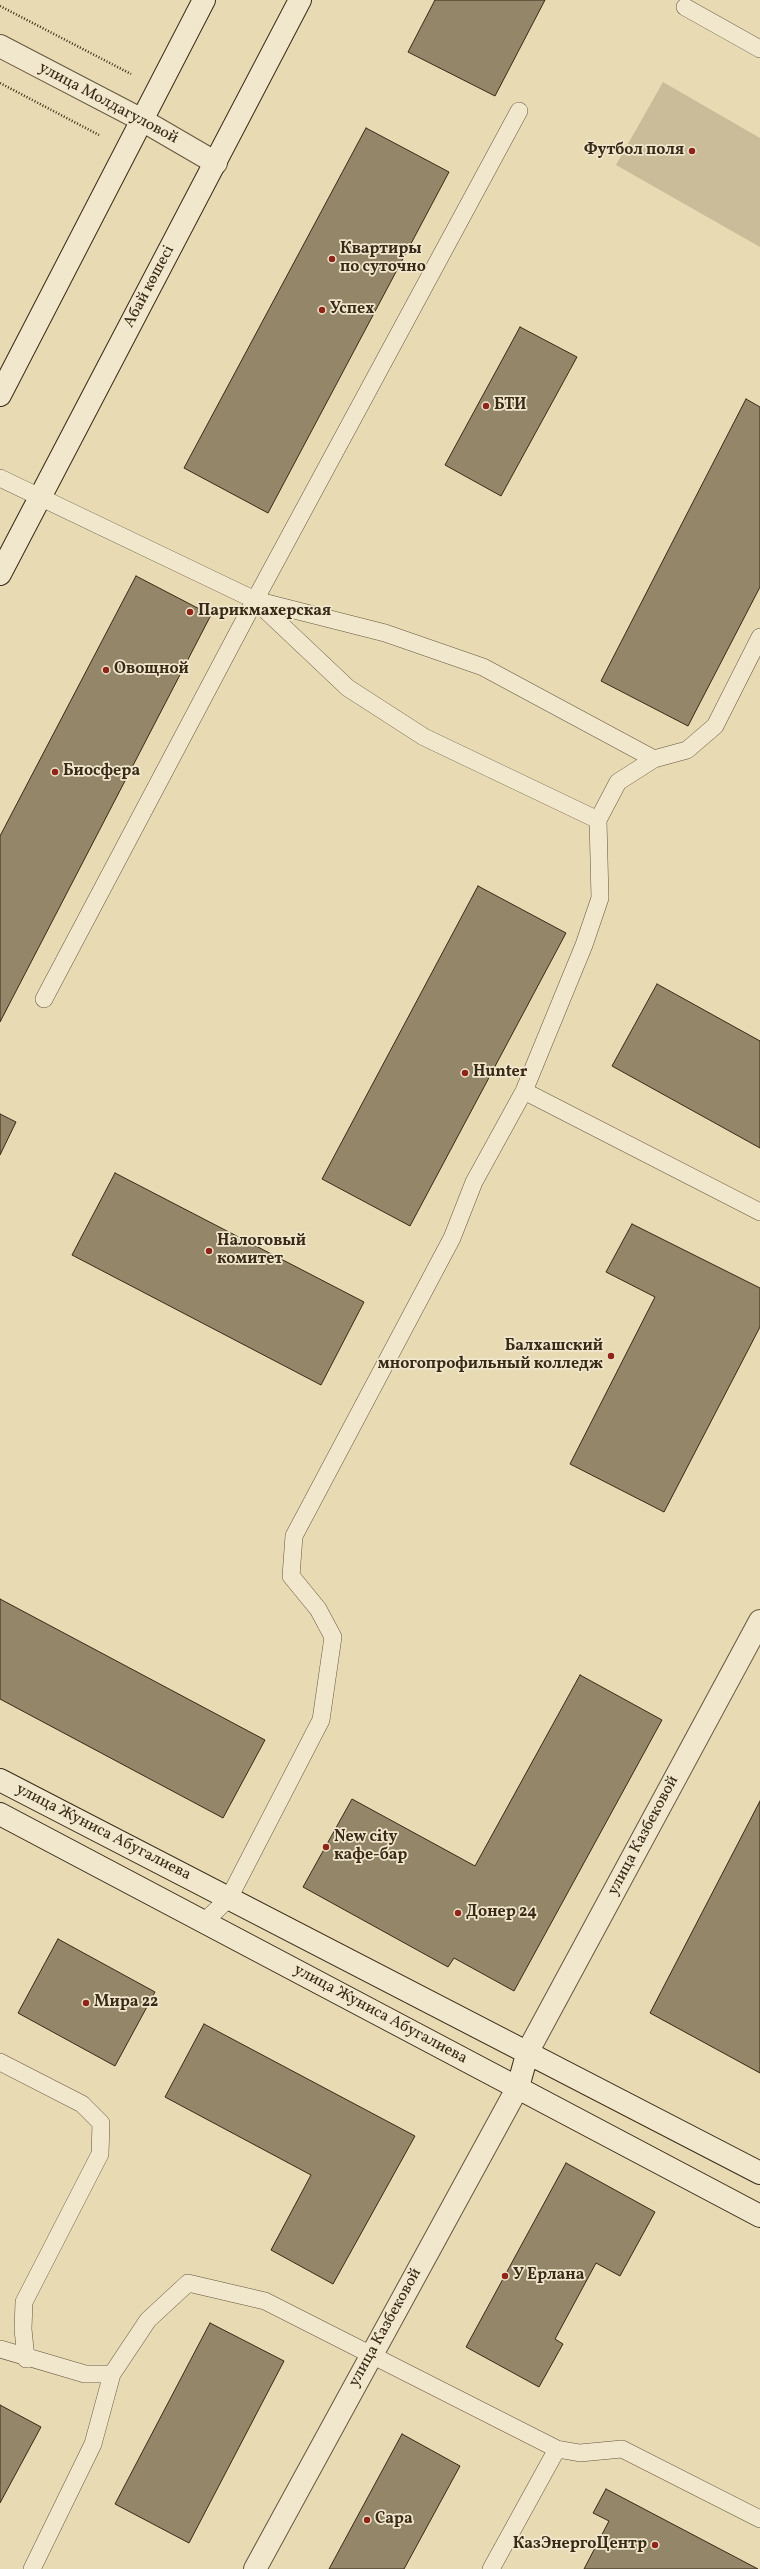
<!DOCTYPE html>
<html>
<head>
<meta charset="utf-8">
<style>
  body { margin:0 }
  canvas { display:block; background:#e8dab2 }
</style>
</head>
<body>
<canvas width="760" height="2569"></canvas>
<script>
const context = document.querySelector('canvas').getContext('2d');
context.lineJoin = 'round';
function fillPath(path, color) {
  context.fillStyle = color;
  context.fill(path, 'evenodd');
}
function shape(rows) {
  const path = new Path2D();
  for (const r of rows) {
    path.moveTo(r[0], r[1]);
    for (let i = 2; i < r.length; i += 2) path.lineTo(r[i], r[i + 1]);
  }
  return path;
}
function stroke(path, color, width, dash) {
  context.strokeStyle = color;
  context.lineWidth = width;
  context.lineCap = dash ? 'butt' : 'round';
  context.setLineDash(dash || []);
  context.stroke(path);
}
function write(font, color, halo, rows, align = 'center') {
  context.font = font + ' Vollkorn,serif';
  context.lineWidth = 3.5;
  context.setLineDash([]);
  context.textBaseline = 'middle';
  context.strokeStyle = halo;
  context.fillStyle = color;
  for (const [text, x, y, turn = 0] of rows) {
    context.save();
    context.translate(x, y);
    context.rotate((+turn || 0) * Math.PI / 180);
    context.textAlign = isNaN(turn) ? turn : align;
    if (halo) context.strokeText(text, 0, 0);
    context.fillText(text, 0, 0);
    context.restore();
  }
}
fillPath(shape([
  [663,82,760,138,760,247,616,165]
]), '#cabc98');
const building = shape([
  [435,0,545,0,495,96,408,52,435,0],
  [366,128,449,172,268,513,184,468,366,128],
  [520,327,577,357,501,496,445,465,520,327],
  [746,399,760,407,760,587,688,726,601,681,746,399],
  [136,576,211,615,0,1022,0,836,136,576],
  [478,886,566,933,410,1226,322,1179,478,886],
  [657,984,760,1041,760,1148,612,1066,657,984],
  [0,1114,16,1122,0,1155,0,1114],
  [115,1173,364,1302,321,1385,72,1255,115,1173],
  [632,1224,760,1288,760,1327,664,1512,570,1464,655,1297,606,1272,632,1224],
  [0,1599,265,1740,223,1818,0,1699,0,1599],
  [580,1675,662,1720,514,1991,454,1958,448,1967,303,1887,352,1799,475,1866,580,1675],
  [760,1801,760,2073,650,2013,760,1801],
  [58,1939,155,1992,115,2066,18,2013,58,1939],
  [204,2024,415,2136,333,2284,271,2250,311,2175,165,2097,204,2024],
  [566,2163,655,2212,620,2276,596,2263,555,2339,563,2344,539,2387,466,2347,566,2163],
  [210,2323,284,2361,189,2543,115,2504,210,2323],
  [0,2405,41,2427,0,2503,0,2405],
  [402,2434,460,2466,404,2569,329,2569,402,2434],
  [606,2489,758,2569,584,2569,609,2521,593,2513,606,2489]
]);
fillPath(building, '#948668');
stroke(building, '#392a17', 1);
const service = shape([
  [685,7,760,49],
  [0,478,255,600,385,633,483,667,654,759],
  [257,602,348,688,424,737,598,820],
  [44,999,255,600,519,111],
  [524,1091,760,1212],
  [204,1922,229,1898,321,1720,333,1637,318,1609,291,1576,294,1536,452,1238,474,1182,524,1091,584,945,600,898,598,820,618,782,654,759,687,750,715,726,760,637],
  [0,2062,82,2104,101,2123,100,2154,24,2302,23,2329,26,2359],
  [0,2349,85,2374,112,2374,148,2320,188,2283,265,2301,557,2449,580,2453,622,2449,760,2519],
  [32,2569,93,2444,112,2374],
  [491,2569,557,2449]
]);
const tertiary = shape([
  [0,46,142,120,216,163],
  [528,2051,760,1621],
  [255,2569,518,2087]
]);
const secondary = shape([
  [0,395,204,0],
  [0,574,300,0],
  [0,1780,760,2173],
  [0,1814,760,2216],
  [518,2087,528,2051]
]);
stroke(service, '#65563e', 18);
stroke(tertiary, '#65563e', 24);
stroke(secondary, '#392a17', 24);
stroke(shape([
  [0,6,131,74],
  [0,83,99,135]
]), '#392a17', 2.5, [1, 2]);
stroke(service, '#f0e7cd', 17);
stroke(tertiary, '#f0e7cd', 22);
stroke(secondary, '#f0e7cd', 22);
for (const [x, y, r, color] of [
  [692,151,4,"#8f2418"],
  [332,259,4,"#8f2418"],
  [322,310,4,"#8f2418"],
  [486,406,4,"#8f2418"],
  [190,612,4,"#8f2418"],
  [106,670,4,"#8f2418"],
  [55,772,4,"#8f2418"],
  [465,1073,4,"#8f2418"],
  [209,1251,4,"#8f2418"],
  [611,1356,4,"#8f2418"],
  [326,1847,4,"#8f2418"],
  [458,1913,4,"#8f2418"],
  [86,2003,4,"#8f2418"],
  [505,2276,4,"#8f2418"],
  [367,2520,4,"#8f2418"],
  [655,2545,4,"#8f2418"]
]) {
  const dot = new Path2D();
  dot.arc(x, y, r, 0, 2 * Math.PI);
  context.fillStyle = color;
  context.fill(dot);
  stroke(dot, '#f0e7cd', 1.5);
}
write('16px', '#392a17', '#f0e7cd', [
  ["улица Молдагуловой",108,104,28],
  ["Абай көшесі",150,287,-62],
  ["улица Жуниса Абугалиева",103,1833,27],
  ["улица Казбековой",644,1836,-62],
  ["улица Жуниса Абугалиева",380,2015,28],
  ["улица Казбековой",386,2328,-61]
]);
write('bold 16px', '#392a17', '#f0e7cd', [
  ["Футбол поля",684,151,"right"],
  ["Квартиры",340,250],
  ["по суточно",340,268],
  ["Успех",330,310],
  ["БТИ",494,406],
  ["Парикмахерская",198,612],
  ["Овощной",114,670],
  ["Биосфера",63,772],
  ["Hunter",473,1073],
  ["Налоговый",217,1242],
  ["комитет",217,1260],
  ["Балхашский",603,1347,"right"],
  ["многопрофильный колледж",603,1365,"right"],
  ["New city",334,1838],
  ["кафе-бар",334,1856],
  ["Донер 24",466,1913],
  ["Мира 22",94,2003],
  ["У Ерлана",513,2276],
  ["Сара",375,2520],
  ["КазЭнергоЦентр",647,2545,"right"]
], 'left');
</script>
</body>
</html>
